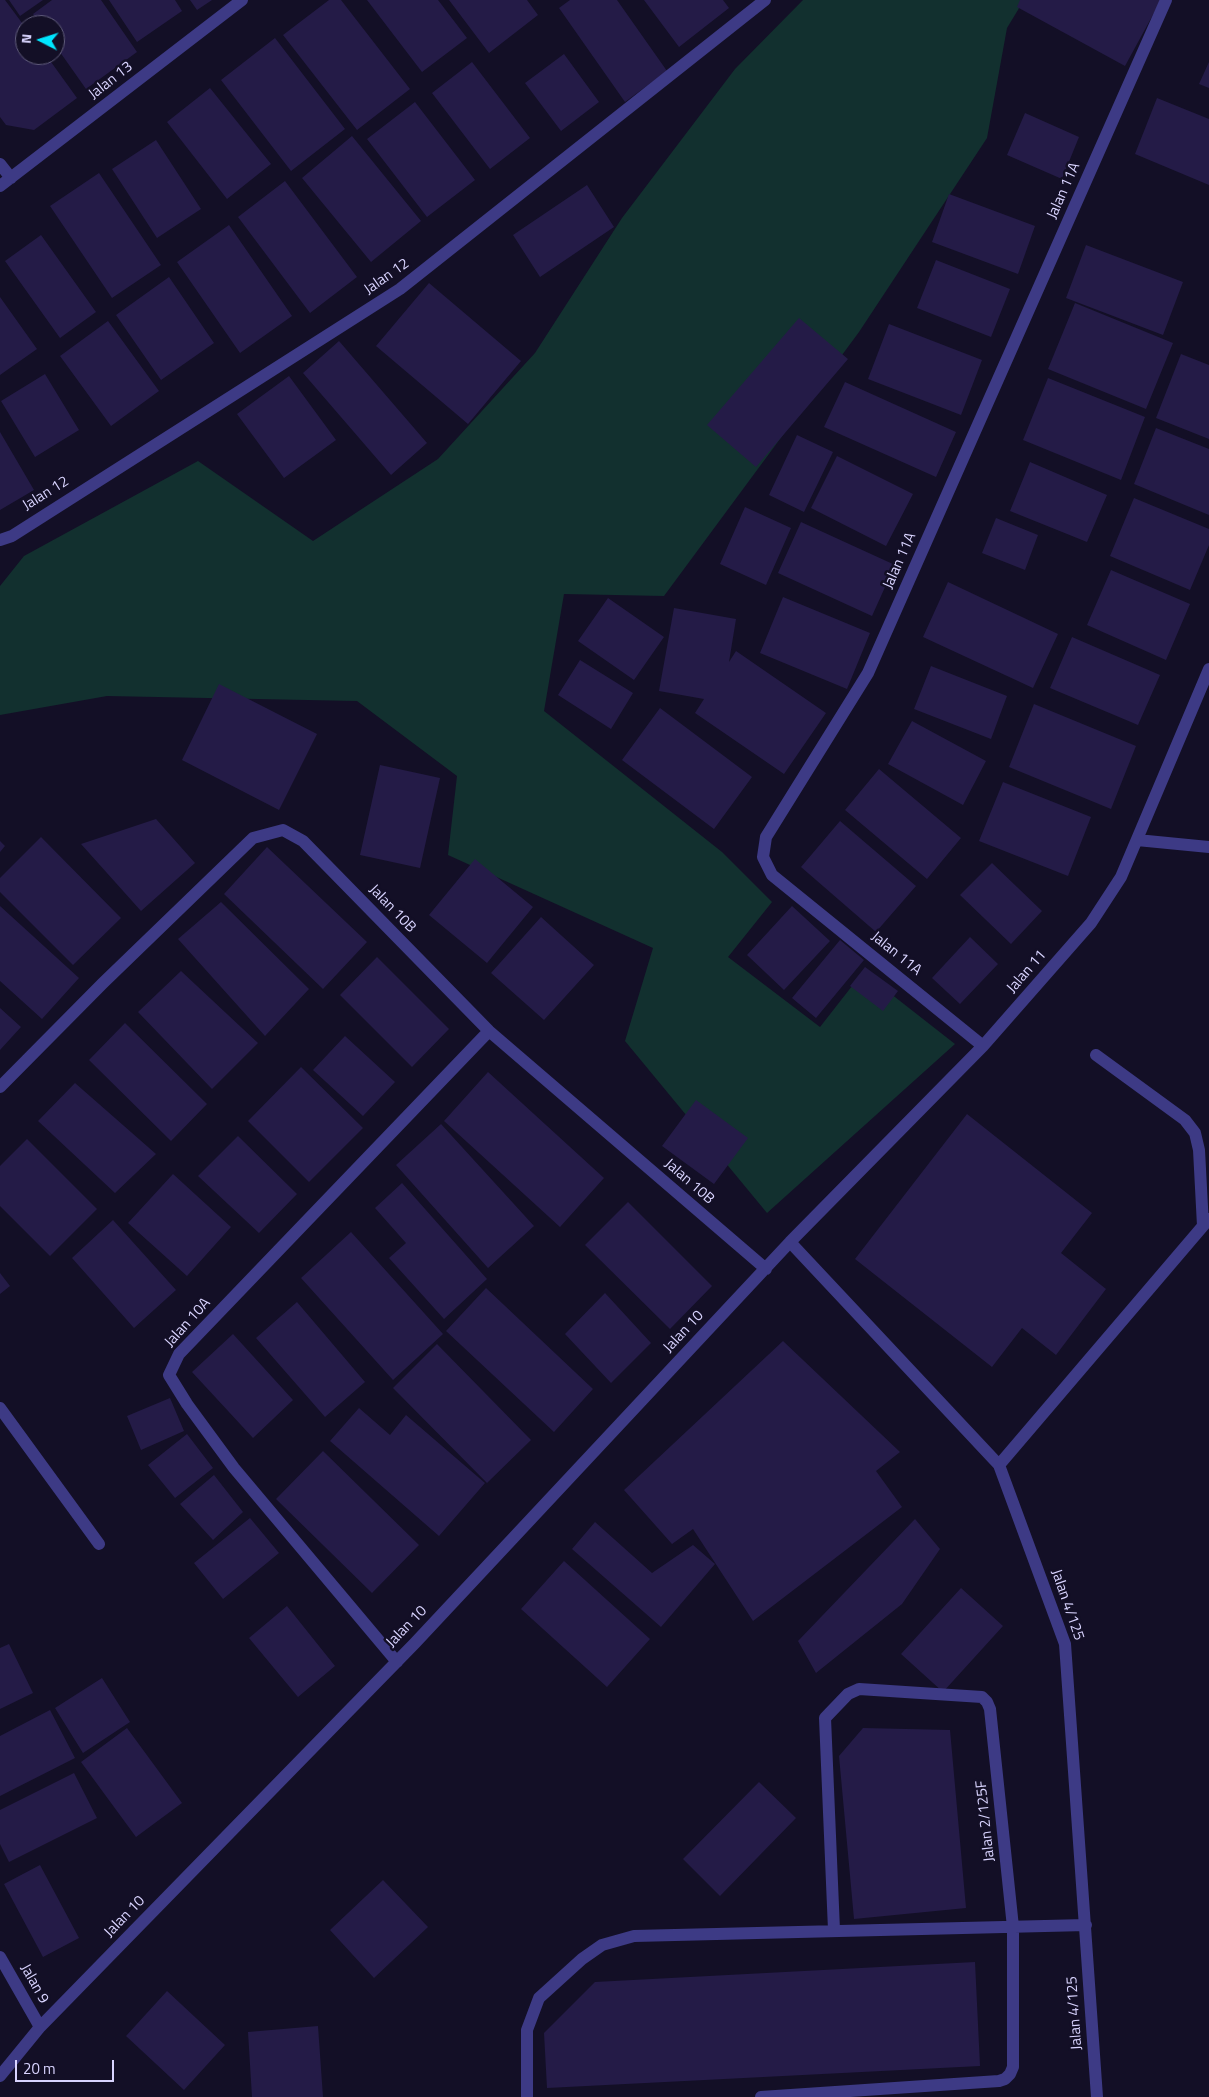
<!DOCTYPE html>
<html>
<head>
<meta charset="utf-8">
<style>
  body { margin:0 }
  #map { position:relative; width:1209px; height:2097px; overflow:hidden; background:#130f26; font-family:"Titillium Web",sans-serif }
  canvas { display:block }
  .north { position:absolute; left:15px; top:15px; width:50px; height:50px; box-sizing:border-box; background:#130f26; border:1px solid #625e7d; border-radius:50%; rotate:275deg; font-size:14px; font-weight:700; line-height:20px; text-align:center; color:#d9d4ff }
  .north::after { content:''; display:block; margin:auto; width:18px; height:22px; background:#00e5ff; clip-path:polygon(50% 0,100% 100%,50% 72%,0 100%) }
  .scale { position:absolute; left:15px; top:2060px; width:99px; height:22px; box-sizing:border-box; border:2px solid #d9d4ff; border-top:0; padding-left:6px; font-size:15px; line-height:18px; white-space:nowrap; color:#d9d4ff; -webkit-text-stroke:4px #130f26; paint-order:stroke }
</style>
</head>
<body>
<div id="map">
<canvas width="1209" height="2097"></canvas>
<div class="north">N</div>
<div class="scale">20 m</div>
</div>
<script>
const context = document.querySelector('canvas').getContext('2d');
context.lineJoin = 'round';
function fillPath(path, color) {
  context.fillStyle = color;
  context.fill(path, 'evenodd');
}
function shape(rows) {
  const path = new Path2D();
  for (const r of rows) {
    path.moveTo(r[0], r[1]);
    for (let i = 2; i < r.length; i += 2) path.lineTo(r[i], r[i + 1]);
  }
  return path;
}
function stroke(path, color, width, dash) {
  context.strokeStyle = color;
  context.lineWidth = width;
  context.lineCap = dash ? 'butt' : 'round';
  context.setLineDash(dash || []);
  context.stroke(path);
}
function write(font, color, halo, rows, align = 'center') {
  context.font = font + ' "Titillium Web",sans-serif';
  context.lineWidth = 5;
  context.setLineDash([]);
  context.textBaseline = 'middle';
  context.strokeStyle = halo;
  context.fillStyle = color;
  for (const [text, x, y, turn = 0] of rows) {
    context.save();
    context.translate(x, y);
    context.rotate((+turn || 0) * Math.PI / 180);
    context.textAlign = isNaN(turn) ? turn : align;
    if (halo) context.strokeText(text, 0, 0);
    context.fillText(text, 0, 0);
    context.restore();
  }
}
fillPath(shape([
  [803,0,1024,0,1007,28,987,138,859,332,664,596,564,594,544,711,722,852,772,902,728,957,820,1027,863,972,955,1044,767,1213,625,1041,653,948,448,855,457,776,357,701,107,696,0,715,0,586,24,556,198,461,313,541,438,459,535,353,622,218,735,69]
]), '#12302f');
fillPath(shape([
  [0,0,5,0,25,27,25,55,46,55,77,98,34,130,6,125,0,117],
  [9,0,43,0,20,16],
  [52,0,101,0,137,52,86,89,55,45,55,25,41,25,33,14],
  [109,0,175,0,182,11,137,42],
  [190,0,212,0,197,10],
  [329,0,341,0,410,89,357,130,283,35],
  [367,0,438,0,467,38,422,72],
  [449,0,527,0,538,15,489,53],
  [570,0,617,0,667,71,625,102,559,8],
  [644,0,723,0,729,8,679,47],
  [1020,0,1161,0,1125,66,1017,7],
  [275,38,345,129,291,171,221,80],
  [564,54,599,102,561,131,525,83],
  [472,62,530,138,490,169,432,93],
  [1209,62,1209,88,1199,84],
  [210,88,271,164,227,199,167,122],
  [1157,98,1209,119,1209,185,1135,154],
  [415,102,475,180,427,217,367,139],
  [1025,113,1079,137,1062,179,1007,155],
  [352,136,421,221,371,262,302,178],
  [156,140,201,209,157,238,112,169],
  [99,173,161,265,112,298,50,206],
  [285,181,357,277,310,313,238,217],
  [587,185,614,227,540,277,513,235],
  [949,194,1035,226,1018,274,932,242],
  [229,225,292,316,240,353,177,262],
  [41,235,96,312,60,338,5,261],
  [1086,245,1183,282,1163,335,1066,298],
  [936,260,1010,289,991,337,917,308],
  [169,277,214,343,161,380,116,315],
  [429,283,521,361,468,424,376,346],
  [0,297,37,349,0,375],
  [1075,303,1173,343,1146,409,1048,369],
  [799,318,848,359,756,467,707,425],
  [108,321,159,391,111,426,60,356],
  [889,324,982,360,961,415,868,379],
  [339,341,427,443,391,475,303,373],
  [1181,354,1209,365,1209,439,1156,418],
  [45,374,79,430,35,457,1,401],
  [289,376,336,440,284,478,237,414],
  [1048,378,1145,417,1121,480,1023,440],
  [845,382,956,432,936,477,824,427],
  [1156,428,1209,449,1209,515,1134,484],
  [0,432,34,490,0,510],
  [797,435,833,452,804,512,769,495],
  [837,456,913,494,886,546,811,508],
  [1030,462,1107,495,1087,542,1010,511],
  [1134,498,1209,529,1209,545,1190,590,1110,556],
  [745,507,791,528,766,585,720,564],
  [996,518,1038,535,1025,570,982,553],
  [801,522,895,565,872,616,778,573],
  [1111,570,1190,604,1166,660,1087,625],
  [948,582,1058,634,1033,688,923,637],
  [783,597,870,633,847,689,760,653],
  [608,598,664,637,634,680,578,641],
  [674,608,736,619,729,662,736,651,826,713,784,774,695,713,704,699,659,691],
  [1072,637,1160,675,1138,725,1050,688],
  [580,660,633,693,611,729,558,695],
  [931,666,1007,696,991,739,914,709],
  [219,684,317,734,279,810,182,760],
  [1034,704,1136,746,1111,809,1009,767],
  [660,708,752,777,714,829,622,760],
  [912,721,986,761,963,805,888,764],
  [380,765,440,778,420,868,360,855],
  [879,769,961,838,927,879,845,810],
  [1003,782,1091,817,1068,876,979,841],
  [156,819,195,863,141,911,81,844],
  [840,821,916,886,876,932,801,867],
  [41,837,121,918,73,965,0,892,0,878],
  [0,841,5,846,0,852],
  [267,847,367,942,323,989,224,894],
  [475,859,533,907,487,963,429,915],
  [992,863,1042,911,1011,944,960,895],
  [221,902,309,989,265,1036,178,939],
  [0,906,79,978,42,1019,0,981],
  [792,906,830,941,784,990,747,955],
  [541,917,594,965,544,1020,491,973],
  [970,937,998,964,960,1004,932,978],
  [840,940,864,960,816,1018,792,998],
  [377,957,449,1029,412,1067,340,995],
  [865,967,898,991,883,1011,850,986],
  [181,971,258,1043,212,1089,138,1012],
  [0,1008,21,1027,0,1050],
  [125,1023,207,1104,171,1141,89,1060],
  [345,1036,395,1082,363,1116,313,1070],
  [301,1067,363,1128,309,1182,248,1121],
  [488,1072,604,1178,560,1227,444,1121],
  [75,1083,156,1154,115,1193,38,1121],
  [696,1100,748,1138,714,1184,662,1146],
  [967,1114,1092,1213,1061,1253,1106,1289,1056,1355,1022,1328,992,1367,855,1259],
  [441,1124,534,1226,488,1268,396,1165],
  [238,1136,297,1194,259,1233,198,1176],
  [27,1139,97,1209,50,1256,0,1206,0,1166],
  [173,1174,231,1227,187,1276,128,1223],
  [402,1183,487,1279,444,1319,389,1258,406,1243,375,1208],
  [628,1202,712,1286,670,1329,585,1245],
  [113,1220,176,1290,134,1328,72,1258],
  [351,1232,443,1334,393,1380,301,1278],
  [0,1273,10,1286,0,1294],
  [486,1288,593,1389,554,1432,446,1331],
  [605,1293,651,1343,611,1383,565,1334],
  [297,1302,365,1382,325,1417,256,1338],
  [233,1334,293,1400,253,1438,192,1372],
  [783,1341,900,1452,876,1471,902,1507,753,1621,693,1529,672,1544,624,1490],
  [437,1344,531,1440,487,1483,393,1388],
  [170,1398,184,1431,141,1450,127,1416],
  [359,1408,390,1435,406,1415,485,1483,439,1536,330,1441],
  [187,1434,213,1468,175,1498,148,1465],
  [323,1451,419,1545,372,1593,276,1499],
  [214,1475,243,1512,213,1540,180,1504],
  [250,1518,279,1553,223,1599,194,1563],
  [915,1519,940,1549,902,1604,816,1673,798,1641],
  [595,1522,652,1573,693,1545,715,1564,661,1627,572,1549],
  [564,1561,650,1639,607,1687,521,1609],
  [961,1588,1003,1626,943,1692,901,1654],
  [287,1606,335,1666,298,1697,249,1638],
  [9,1644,33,1693,0,1709,0,1648],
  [102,1678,130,1722,83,1753,55,1708],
  [50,1710,75,1758,0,1796,0,1736],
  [127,1728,182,1803,136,1837,81,1762],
  [863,1728,950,1730,966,1908,854,1919,839,1756],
  [74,1773,97,1818,9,1862,0,1844,0,1810],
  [759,1782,796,1818,720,1896,683,1859],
  [40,1865,79,1938,43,1957,4,1884],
  [383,1880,428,1927,374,1978,330,1930],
  [975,1962,980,2066,547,2088,544,2033,595,1982],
  [167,1991,225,2045,184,2090,126,2036],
  [318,2026,323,2097,252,2097,248,2032]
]), '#241b47');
stroke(shape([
  [0,164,11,178],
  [0,186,242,0],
  [0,540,12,536,400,289,765,0],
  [1137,840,1209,847],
  [983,1046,772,875,763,857,766,837,868,673,1166,0],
  [1096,1055,1185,1120,1195,1133,1199,1150,1203,1226],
  [0,1087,103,983,253,838,283,830,303,841,489,1031,766,1269],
  [790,1242,999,1465,1065,1644,1097,2097],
  [0,1408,99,1544],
  [999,1465,1209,1219],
  [397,1662,234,1468,187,1404,169,1375,179,1354,489,1031],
  [0,1957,40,2027],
  [0,2076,40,2027,415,1643,790,1242,983,1046,1091,923,1121,877,1209,669],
  [527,2097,527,2030,539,1998,582,1959,602,1945,634,1936,1086,1925],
  [761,2097,999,2081,1005,2079,1010,2074,1013,2067,1013,1927,990,1709,987,1702,982,1697,859,1689,848,1694,825,1718,834,1930]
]), '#3d3a85', 12);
write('15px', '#d9d4ff', '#130f26', [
  ["Jalan 13",111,81,-38],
  ["Jalan 11A",1064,191,-66],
  ["Jalan 12",387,277,-35],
  ["Jalan 12",46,494,-32],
  ["Jalan 11A",900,561,-66],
  ["Jalan 10B",392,909,46],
  ["Jalan 11A",896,954,39],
  ["Jalan 11",1027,972,-49],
  ["Jalan 10B",689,1182,41],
  ["Jalan 10A",188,1323,-48],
  ["Jalan 10",684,1332,-47],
  ["Jalan 4/125",1067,1605,71],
  ["Jalan 10",407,1627,-46],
  ["Jalan 2/125F",986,1821,-96],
  ["Jalan 10",125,1917,-46],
  ["Jalan 9",34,1984,61],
  ["Jalan 4/125",1075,2013,-94]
]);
</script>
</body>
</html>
